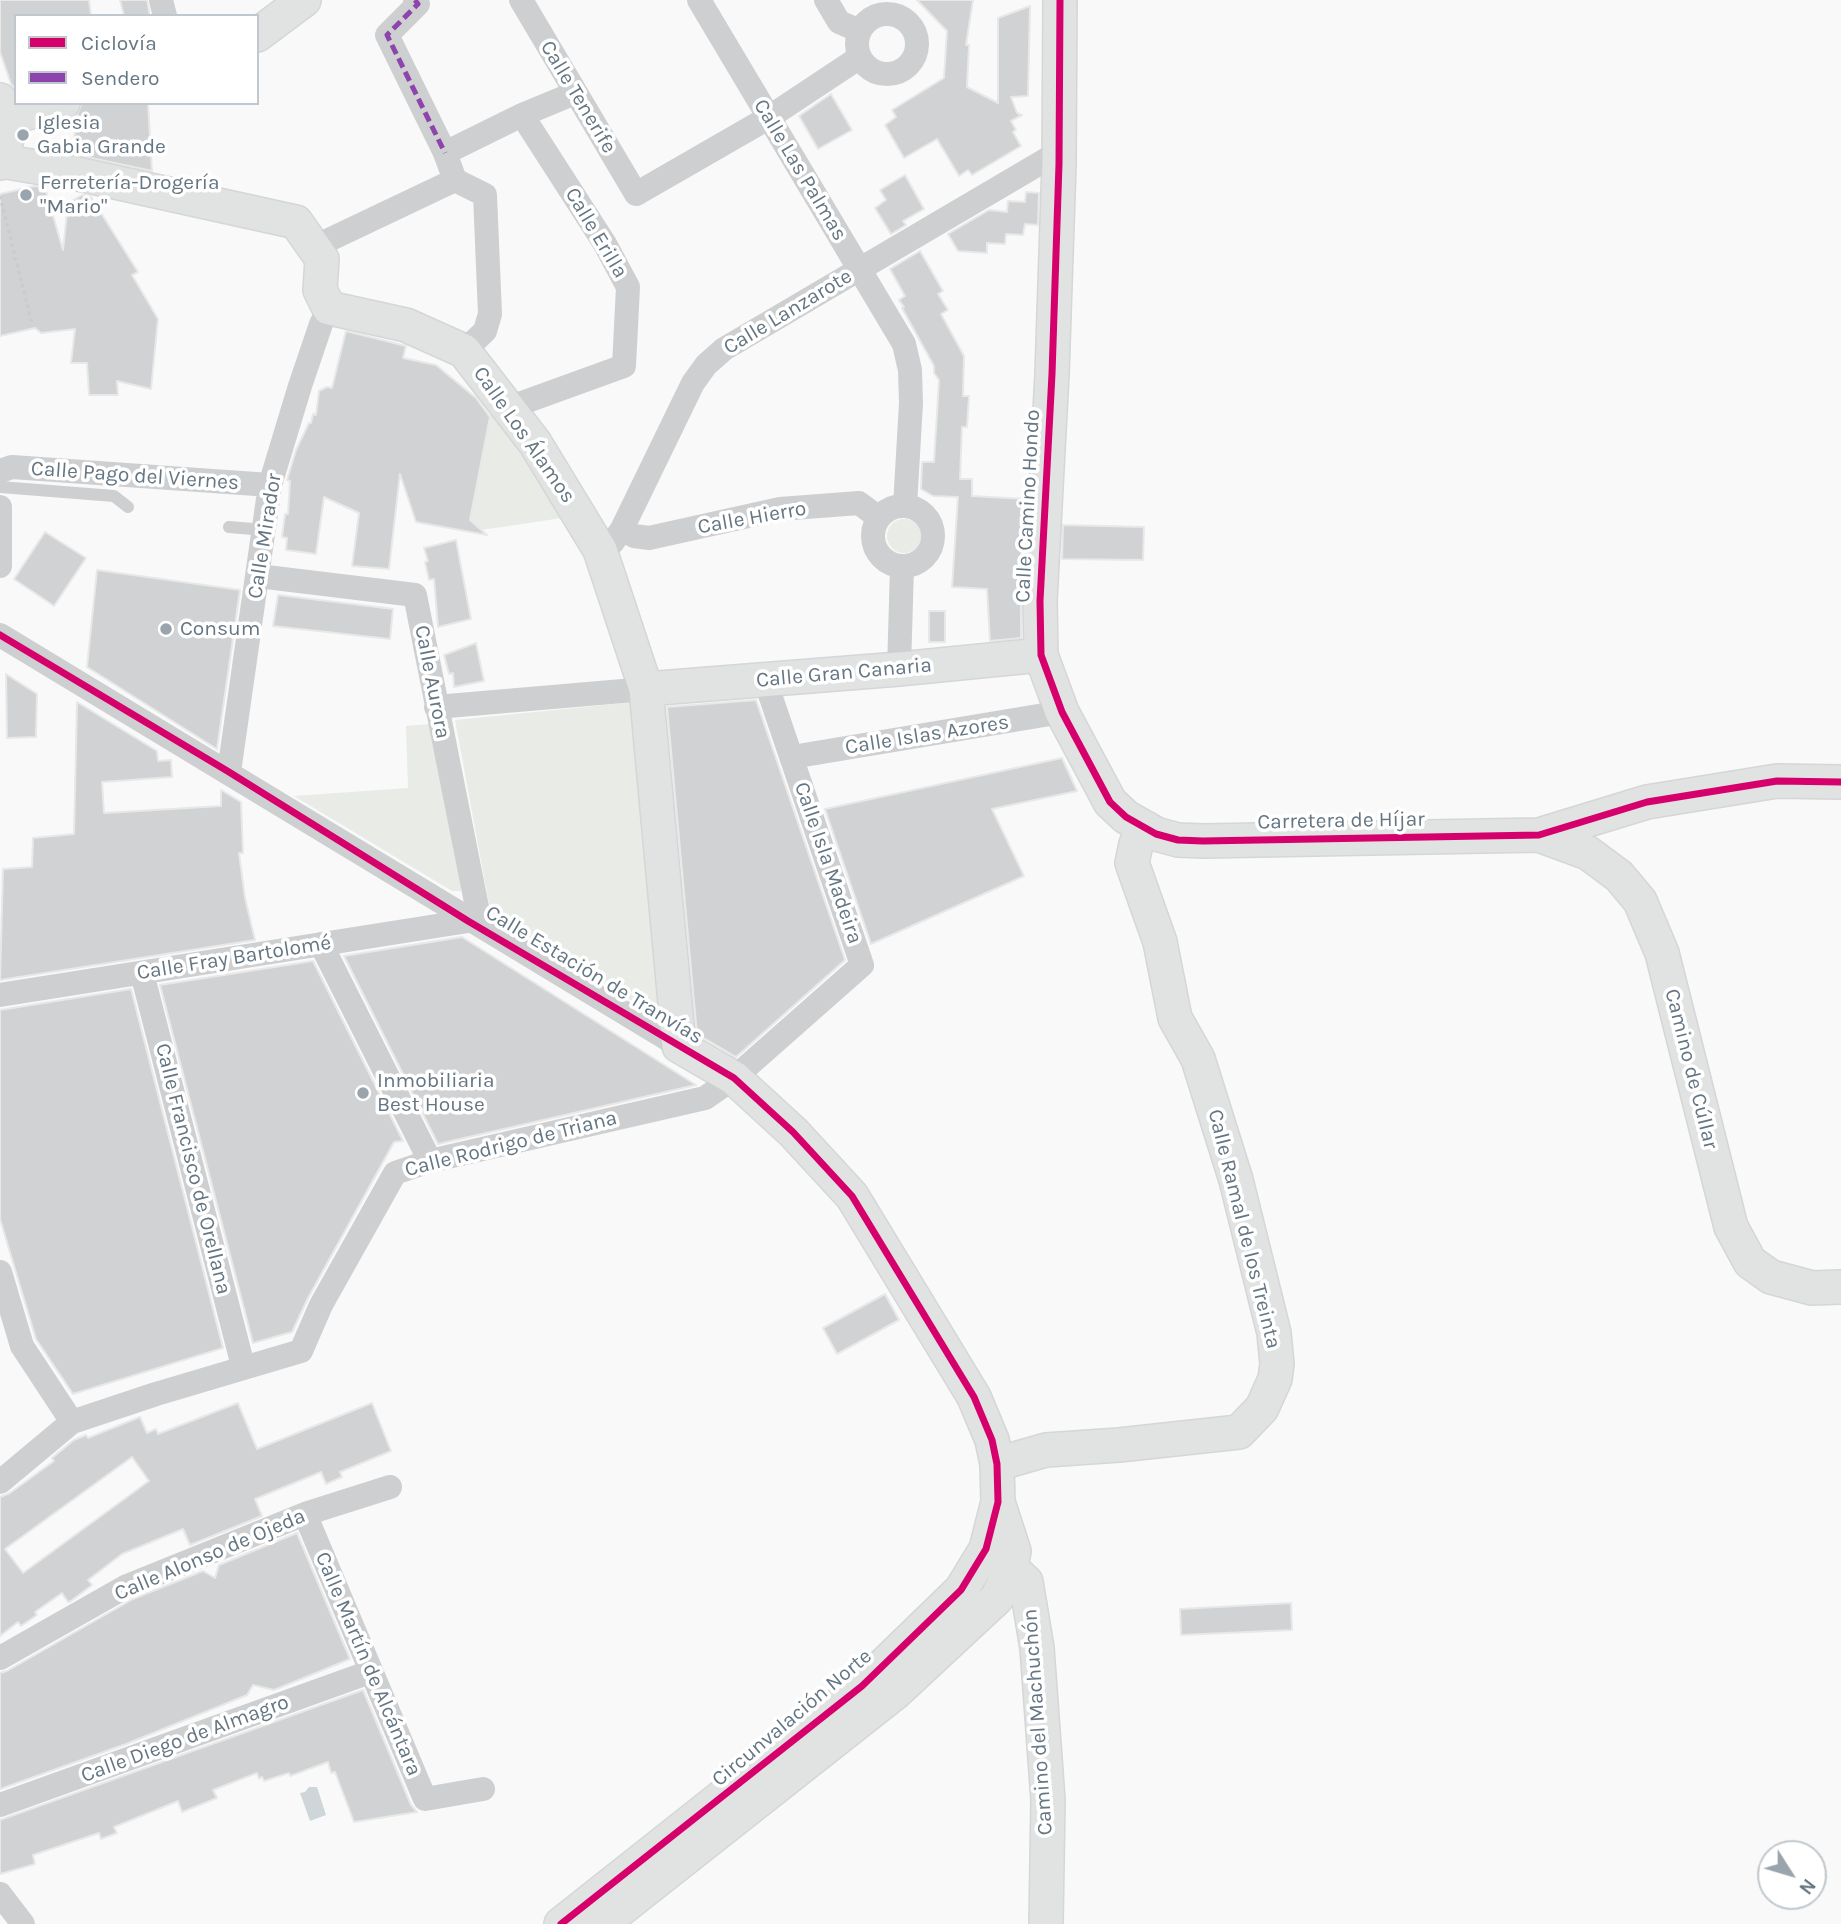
<!DOCTYPE html>
<html>
<head>
<meta charset="utf-8">
<style>
  body { margin:0 }
  #map { position:relative; width:1841px; height:1924px; overflow:hidden; background:#f9f9f9; font-family:Karla,sans-serif }
  canvas { display:block }
  .legend { position:absolute; left:14px; top:14px; width:245px; height:91px; box-sizing:border-box; background:#fff; border:2px solid #c1c8cd; margin:0; padding:9px 12px; list-style:none; font-size:21px; color:#657683 }
  .legend li { display:flex; align-items:center; gap:14px; height:35px }
  .legend b { width:35px; border:2px solid #c1c8cd }
  .north { position:absolute; left:1757px; top:1840px; width:70px; height:70px; box-sizing:border-box; background:#fff; border:2px solid #c1c8cd; border-radius:50%; rotate:127deg; font-size:19px; font-weight:700; line-height:28px; text-align:center; color:#657683 }
  .north::after { content:''; display:block; margin:auto; width:24px; height:32px; background:#99a4ac; clip-path:polygon(50% 0,100% 100%,50% 72%,0 100%) }
</style>
</head>
<body>
<div id="map">
<canvas width="1841" height="1924"></canvas>
<ul class="legend">
<li><b style="height:9px;background:#d6006c"></b>Ciclovía</li>
<li><b style="height:9px;background:#8e44ad"></b>Sendero</li>
</ul>
<div class="north">N</div>
</div>
<script>
const context = document.querySelector('canvas').getContext('2d');
context.lineJoin = 'round';
function fillPath(path, color) {
  context.fillStyle = color;
  context.fill(path, 'evenodd');
}
function shape(rows) {
  const path = new Path2D();
  for (const r of rows) {
    if (r.length === 3) {
      path.moveTo(r[0] + r[2], r[1]);
      path.arc(r[0], r[1], r[2], 0, 2 * Math.PI);
      continue;
    }
    path.moveTo(r[0], r[1]);
    for (let i = 2; i < r.length; i += 2) path.lineTo(r[i], r[i + 1]);
  }
  return path;
}
function stroke(path, color, width, dash) {
  context.strokeStyle = color;
  context.lineWidth = width;
  context.lineCap = dash ? 'butt' : 'round';
  context.setLineDash(dash || []);
  context.stroke(path);
}
function write(font, color, halo, rows, align = 'center') {
  context.font = font + ' Karla,sans-serif';
  context.lineWidth = 7;
  context.setLineDash([]);
  context.textBaseline = 'middle';
  context.strokeStyle = halo;
  context.fillStyle = color;
  for (const [text, x, y, turn = 0] of rows) {
    context.save();
    context.translate(x, y);
    context.rotate((+turn || 0) * Math.PI / 180);
    context.textAlign = isNaN(turn) ? turn : align;
    if (halo) context.strokeText(text, 0, 0);
    context.fillText(text, 0, 0);
    context.restore();
  }
}
fillPath(shape([
  [493,401,562,518,468,532,475,524,470,520],
  [904,536,17],
  [635,702,664,1020,491,915,455,720],
  [429,724,462,891,452,891,294,796,408,788,406,726]
]), '#e8ebe6');
fillPath(shape([
  [309,1787,317,1787,326,1815,310,1821,300,1793,305,1792]
]), '#ced6d9');
const building = shape([
  [0,0,89,0,91,16,16,16,16,90,11,84,0,52,0,0],
  [120,0,147,0,150,16,124,16,120,0],
  [917,0,973,0,966,45,969,45,967,87,998,103,998,18,1030,6,1028,96,1011,97,1017,113,1022,115,1011,121,1016,130,1013,132,1021,146,972,175,968,170,959,176,937,139,904,158,885,125,896,117,892,110,944,78,947,31,917,0],
  [831,94,852,130,818,149,799,116,831,94],
  [82,103,148,103,152,171,73,154,76,117,82,103],
  [905,175,924,209,903,221,906,225,891,234,875,208,886,200,880,190,905,175],
  [35,186,45,188,63,250,68,203,82,195,91,197,138,272,132,275,158,319,151,389,117,381,118,395,89,395,87,363,71,363,75,329,41,333,35,328,0,336,0,194,35,186],
  [1026,192,1039,193,1038,225,1025,224,1023,235,1006,234,1005,244,987,243,987,253,958,251,948,234,989,210,1007,212,1008,201,1025,202,1026,192],
  [920,251,943,291,938,294,948,310,941,314,964,356,963,396,969,396,967,427,962,427,960,479,972,479,972,496,1026,499,1017,604,1021,604,1021,638,990,641,987,589,952,587,958,497,933,496,921,489,922,462,934,462,939,380,934,373,934,366,902,308,904,307,899,300,905,296,890,269,920,251],
  [346,331,406,346,403,358,436,365,476,398,490,417,470,520,487,535,416,522,400,474,389,569,352,566,359,513,324,497,316,554,286,550,287,538,282,537,285,514,288,514,290,481,287,480,296,450,309,423,311,423,313,414,316,415,319,391,327,387,332,388,346,331],
  [1063,525,1144,527,1143,560,1062,559,1063,525],
  [45,532,86,558,54,606,14,579,45,532],
  [456,540,471,619,438,627,434,579,429,580,425,562,428,561,424,548,456,540],
  [97,570,240,590,217,749,87,667,97,570],
  [278,595,393,609,390,639,273,626,278,595],
  [929,611,945,611,945,642,929,642,929,611],
  [476,643,484,681,454,687,453,673,449,674,444,655,476,643],
  [6,674,37,694,36,737,7,738,6,674],
  [756,700,845,960,736,1057,697,1034,667,707,756,700],
  [77,702,157,751,158,761,171,760,172,777,102,782,104,813,221,806,221,790,241,802,243,853,239,853,245,898,255,940,0,980,3,869,32,867,33,838,74,834,77,702],
  [1062,758,1077,791,992,809,1024,876,871,944,825,809,1062,758],
  [462,937,696,1085,438,1144,344,956,462,937],
  [313,961,403,1141,394,1142,308,1298,292,1332,253,1343,160,985,313,961],
  [131,989,223,1348,73,1394,36,1339,0,1219,0,1010,131,989],
  [885,1294,899,1320,837,1354,823,1328,885,1294],
  [238,1403,257,1449,372,1403,391,1451,340,1472,342,1477,326,1484,321,1472,255,1499,262,1516,190,1545,183,1529,122,1554,88,1580,92,1585,71,1601,68,1602,62,1593,35,1612,37,1615,21,1626,18,1622,0,1636,0,1497,10,1493,54,1461,52,1458,74,1440,86,1435,88,1438,140,1417,147,1433,156,1429,158,1434,238,1403],
  [132,1457,149,1481,23,1573,5,1549,132,1457],
  [297,1533,350,1659,274,1690,253,1685,247,1695,126,1744,0,1789,0,1673,7,1671,133,1599,203,1571,215,1578,219,1565,297,1533],
  [1291,1603,1292,1630,1181,1635,1180,1609,1291,1603],
  [363,1690,411,1805,417,1812,354,1822,335,1772,331,1773,328,1762,290,1776,289,1773,264,1781,262,1777,259,1779,257,1773,213,1790,217,1798,182,1812,178,1801,114,1827,117,1833,101,1839,99,1833,33,1855,35,1864,0,1874,0,1820,363,1690]
]);
fillPath(building, '#d0d2d3');
stroke(building, '#e8e8e8', 2);
const secondary = shape([
  [1060,0,1059,164,1052,374,1040,601,1041,655,1062,712,1110,802,1126,817,1156,834,1178,840,1203,841,1539,835,1647,802,1777,781,1841,782],
  [257,35,304,0],
  [0,100,6,119,7,139,0,163],
  [6,119,63,103],
  [1,161,78,174,296,222,322,259,320,290,329,308,406,325,464,351,508,408,535,443,600,550,646,689,679,1046,734,1078,793,1132,852,1196,974,1397,992,1440,997,1464,998,1502,986,1549,961,1590,862,1686,561,1924],
  [646,689,899,669,1041,655],
  [1539,835,1588,853,1619,876,1640,901,1662,953,1731,1227,1750,1262,1771,1277,1812,1288,1841,1287],
  [997,1464,1046,1450,1119,1445,1239,1432,1262,1408,1275,1379,1277,1364,1274,1333,1236,1180,1198,1059,1175,1018,1160,942,1132,863,1136,844,1146,828],
  [1011,1568,1026,1582,1037,1648,1048,1800,1046,1924],
  [602,1924,896,1692,997,1598,1011,1568,1014,1551,998,1502]
]);
stroke(secondary, '#d5d6d7', 36);
stroke(shape([
  [0,196,32,324]
]), '#cbcccd', 3.5, [3.5, 3.5]);
stroke(shape([
  [0,487,114,496,128,507],
  [229,527,265,530]
]), '#cecfd0', 12);
stroke(shape([
  [161,0,165,16],
  [415,0,418,4,387,35,445,153,455,180,485,195,490,314,485,331,464,351],
  [521,0,636,194,768,118,860,57],
  [699,0,904,344,910,370,911,403,905,506],
  [826,0,839,22,860,31],
  [887,44,30],
  [522,115,575,93],
  [445,153,522,115,605,244,628,287,624,366,508,408],
  [314,247,455,180],
  [0,471,12,467,270,485],
  [903,536,30],
  [0,507,0,566],
  [622,529,634,536,649,538,780,509,859,503,879,518],
  [600,550,613,542,622,529,693,383,706,365,724,349,1059,152],
  [0,635,679,1046],
  [899,669,902,567],
  [436,707,646,689],
  [792,757,1062,712],
  [229,772,270,485,300,386,321,324,329,308],
  [321,944,430,1161],
  [142,973,243,1366],
  [0,995,468,921,477,907,415,595,258,576],
  [0,1272,22,1346,72,1422],
  [0,1482,72,1422,156,1394,301,1351,321,1305,395,1173,430,1161,705,1098,734,1078,862,965,765,680],
  [305,1514,425,1799,483,1789],
  [0,1658,127,1586,305,1514,390,1487],
  [0,1805,370,1672],
  [0,1894,23,1924]
]), '#cecfd0', 24);
stroke(secondary, '#e1e2e2', 33);
stroke(shape([
  [415,0,418,4,387,35,445,153]
]), '#8e44ad', 5, [10, 5]);
stroke(shape([
  [1060,0,1059,164,1052,374,1040,601,1041,655,1062,712,1110,802,1126,817,1156,834,1178,840,1203,841,1539,835,1647,802,1777,781,1841,782],
  [0,635,229,772,468,921,734,1078,793,1132,852,1196,974,1397,992,1440,997,1464,998,1502,986,1549,961,1590,862,1686,561,1924]
]), '#d6006c', 7);
for (const [x, y, r, color] of [
  [23,135,7,"#99a4ac"],
  [26,195,7,"#99a4ac"],
  [166,629,7,"#99a4ac"],
  [363,1093,7,"#99a4ac"]
]) {
  const dot = new Path2D();
  dot.arc(x, y, r, 0, 2 * Math.PI);
  context.fillStyle = color;
  context.fill(dot);
  stroke(dot, '#fff', 2.5);
}
write('21px', '#657683', '#fff', [
  ["Calle Tenerife",578,97,59],
  ["Calle Las Palmas",800,170,59],
  ["Calle Erilla",596,233,59],
  ["Calle Lanzarote",788,312,-31],
  ["Calle Los Álamos",524,435,55],
  ["Calle Pago del Viernes",135,476,4],
  ["Calle Camino Hondo",1028,506,-87],
  ["Calle Hierro",752,518,-10],
  ["Calle Mirador",265,536,-81],
  ["Calle Gran Canaria",844,673,-5],
  ["Calle Aurora",432,682,79],
  ["Calle Islas Azores",927,735,-9],
  ["Carretera de Híjar",1341,821,-1],
  ["Calle Isla Madeira",828,863,71],
  ["Calle Fray Bartolomé",234,958,-9],
  ["Calle Estación de Tranvías",594,975,31],
  ["Camino de Cúllar",1691,1069,76],
  ["Calle Rodrigo de Triana",511,1144,-14],
  ["Calle Francisco de Orellana",193,1169,76],
  ["Calle Ramal de los Treinta",1244,1229,76],
  ["Calle Alonso de Ojeda",210,1555,-23],
  ["Calle Martín de Alcántara",368,1664,67],
  ["Circunvalación Norte",792,1718,-40],
  ["Camino del Machuchón",1038,1722,-94],
  ["Calle Diego de Almagro",185,1739,-20]
]);
write('21px', '#657683', '#fff', [
  ["Iglesia",37,123],
  ["Gabia Grande",37,147],
  ["Ferretería-Drogería",40,183],
  ["\"Mario\"",40,207],
  ["Consum",180,629],
  ["Inmobiliaria",377,1081],
  ["Best House",377,1105]
], 'left');
</script>
</body>
</html>
